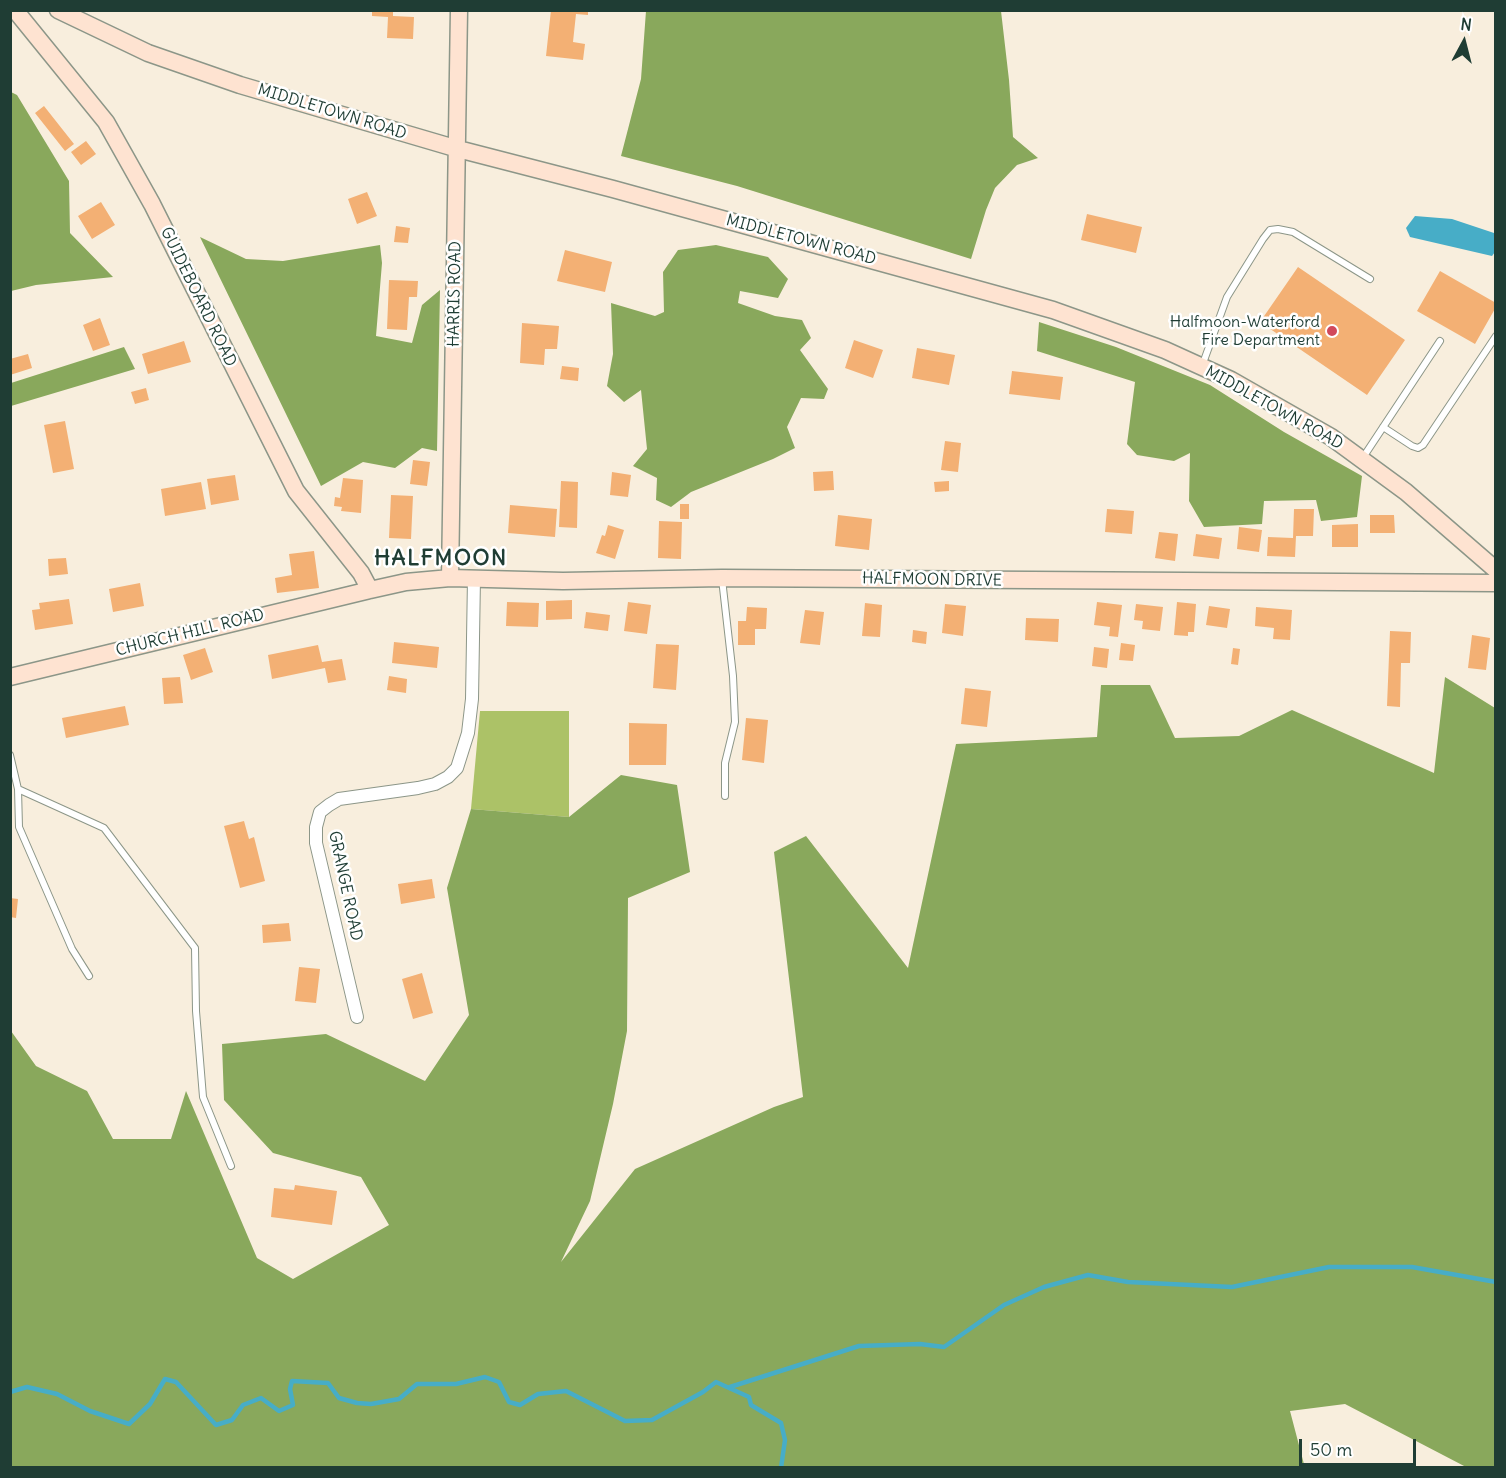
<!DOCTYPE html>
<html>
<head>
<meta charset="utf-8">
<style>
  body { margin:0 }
  #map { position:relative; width:1506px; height:1478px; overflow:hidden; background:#f8eedd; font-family:Delius,sans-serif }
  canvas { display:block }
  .frame { position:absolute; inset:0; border:12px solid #1f3d34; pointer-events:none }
  .north { position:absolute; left:1434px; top:12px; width:60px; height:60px; -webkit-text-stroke:4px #fff; paint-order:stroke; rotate:7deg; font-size:16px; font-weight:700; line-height:24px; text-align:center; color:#1f3d34 }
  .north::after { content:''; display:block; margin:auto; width:21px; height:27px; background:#1f3d34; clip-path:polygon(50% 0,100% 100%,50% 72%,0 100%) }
  .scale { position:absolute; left:1299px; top:1439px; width:117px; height:27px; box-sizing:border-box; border:3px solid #1f3d34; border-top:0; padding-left:8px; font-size:18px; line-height:21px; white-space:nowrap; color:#1f3d34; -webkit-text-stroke:4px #fff; paint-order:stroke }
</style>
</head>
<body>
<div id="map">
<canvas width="1506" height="1478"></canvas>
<div class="frame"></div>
<div class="north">N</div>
<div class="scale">50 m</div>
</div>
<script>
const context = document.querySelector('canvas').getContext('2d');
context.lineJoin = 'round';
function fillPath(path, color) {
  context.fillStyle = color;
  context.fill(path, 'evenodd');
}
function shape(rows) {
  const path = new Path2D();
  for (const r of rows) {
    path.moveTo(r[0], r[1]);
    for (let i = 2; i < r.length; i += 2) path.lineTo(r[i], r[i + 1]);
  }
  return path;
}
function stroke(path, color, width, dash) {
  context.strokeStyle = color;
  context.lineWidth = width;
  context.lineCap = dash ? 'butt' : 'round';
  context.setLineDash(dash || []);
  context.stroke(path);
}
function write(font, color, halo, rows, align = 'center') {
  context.font = font + ' Delius,sans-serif';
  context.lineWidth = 5;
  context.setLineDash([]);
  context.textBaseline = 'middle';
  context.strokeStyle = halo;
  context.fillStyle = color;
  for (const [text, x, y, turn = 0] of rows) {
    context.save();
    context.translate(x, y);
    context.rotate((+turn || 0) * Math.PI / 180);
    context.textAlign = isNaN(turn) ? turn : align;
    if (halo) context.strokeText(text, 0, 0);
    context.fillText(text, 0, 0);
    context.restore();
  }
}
fillPath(shape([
  [480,711,569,711,569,817,471,809]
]), '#acc267');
fillPath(shape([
  [1001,11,1009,80,1013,137,1038,158,1017,165,995,188,986,210,971,259,737,186,621,156,641,79,646,11],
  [11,92,17,95,69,181,70,233,113,277,36,285,11,291],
  [200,237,246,259,283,261,380,245,382,263,376,336,412,343,422,305,440,290,437,451,422,448,395,468,363,462,321,486],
  [716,245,768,257,788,279,778,298,740,291,738,303,775,316,802,320,811,338,800,350,828,389,824,399,801,398,787,427,795,448,773,459,691,492,671,507,656,500,657,478,633,466,647,449,641,390,624,402,607,386,613,354,611,303,655,316,664,312,663,272,678,250],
  [1039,322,1116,347,1210,385,1284,432,1362,476,1357,517,1321,521,1316,500,1264,501,1262,524,1204,527,1189,501,1190,453,1174,461,1137,455,1127,444,1135,382,1037,351],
  [124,347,135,369,11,406,11,383],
  [1445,677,1495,708,1495,1467,1466,1467,1345,1404,1290,1411,1305,1468,11,1467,11,1031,36,1066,87,1091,113,1139,171,1139,186,1091,257,1258,293,1279,389,1225,361,1177,273,1153,224,1100,222,1044,326,1034,425,1081,469,1015,447,888,471,809,569,817,621,775,677,785,690,872,628,898,627,1031,613,1104,590,1201,561,1262,635,1169,774,1107,803,1097,774,852,806,836,908,968,956,744,1097,737,1101,685,1150,685,1175,738,1239,736,1292,710,1434,773]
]), '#89a85c');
fillPath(shape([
  [1415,216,1452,219,1494,233,1495,235,1495,252,1492,256,1410,237,1406,228]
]), '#47adc7');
stroke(shape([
  [730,1387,859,1346,920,1344,944,1347,1004,1305,1044,1287,1088,1275,1128,1282,1232,1287,1329,1267,1412,1267,1496,1282],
  [10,1392,27,1387,57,1394,90,1411,129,1424,150,1404,165,1379,176,1382,216,1425,232,1420,243,1405,261,1398,279,1411,293,1405,290,1389,292,1381,328,1383,339,1398,357,1403,371,1404,399,1399,417,1384,456,1384,485,1377,499,1382,509,1402,520,1405,538,1394,566,1391,625,1421,652,1420,703,1392,716,1382,749,1397,751,1405,781,1423,785,1440,781,1468]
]), '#47adc7', 4.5);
fillPath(shape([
  [372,10,393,10,393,16,414,17,413,39,387,38,388,17,372,16],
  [551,10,588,10,588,15,576,14,573,42,585,44,583,60,546,56],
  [44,106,74,144,65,151,35,113],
  [86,141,96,154,81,165,71,152],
  [367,192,377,216,357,224,348,199],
  [101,202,115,225,92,239,78,216],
  [1087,214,1142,227,1136,253,1081,240],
  [396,226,410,228,408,243,394,242],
  [565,250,612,262,605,292,557,281],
  [1298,267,1405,340,1367,395,1260,322],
  [1440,271,1496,303,1496,307,1475,344,1417,311],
  [389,280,418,281,417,297,409,297,407,330,387,329],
  [100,318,110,345,93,351,83,325],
  [522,323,559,326,557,349,545,349,544,365,520,363],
  [854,340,883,350,873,378,845,368],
  [184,341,191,362,148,374,142,354],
  [917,348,955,355,949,385,912,378],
  [28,354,32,368,10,375,10,359],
  [562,366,579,368,578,381,560,379],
  [1012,371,1063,377,1060,400,1009,394],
  [146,388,149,400,135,404,131,392],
  [65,421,74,469,53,473,44,425],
  [945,441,961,443,958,472,941,470],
  [413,460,430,462,427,486,410,484],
  [833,471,834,490,814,491,813,472],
  [612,472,631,475,628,497,610,495],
  [235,475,239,500,211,505,207,479],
  [343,478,363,480,361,513,341,511,342,507,334,506,335,497,340,498],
  [561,481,578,482,577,528,559,527],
  [949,481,949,491,935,492,934,482],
  [201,482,206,509,165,516,161,489],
  [391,495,413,496,411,539,389,538],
  [680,504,689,504,689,519,680,519],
  [510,505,557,509,555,537,508,533],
  [1107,509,1134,511,1132,534,1105,532],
  [1294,509,1314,509,1313,536,1296,536,1295,557,1267,556,1268,537,1293,538],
  [838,515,872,519,869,550,835,546],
  [1370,515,1394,515,1395,533,1370,533],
  [659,521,682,522,681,559,658,558],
  [1358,524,1358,547,1332,547,1332,525],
  [608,525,624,530,615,559,596,553,602,535,605,536],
  [1239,527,1262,530,1259,552,1237,549],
  [1159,532,1178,534,1175,561,1155,558],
  [1196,534,1222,538,1219,559,1193,556],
  [314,551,319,588,277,593,275,578,292,575,289,554],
  [66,558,68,574,49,576,48,559],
  [140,583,144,606,113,612,109,589],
  [69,599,73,624,35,630,32,610,40,609,39,603],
  [572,600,572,619,546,620,546,601],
  [507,602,539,603,538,627,506,626],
  [628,602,651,605,647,634,624,631],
  [1097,602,1122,605,1118,637,1109,636,1110,627,1094,625],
  [1177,602,1196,604,1194,632,1188,632,1188,636,1174,635],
  [865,603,882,605,880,637,862,636],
  [945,604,966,606,963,636,942,633],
  [1136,604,1163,607,1160,631,1142,629,1143,621,1134,620],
  [1209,606,1230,609,1227,628,1206,625],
  [747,607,767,608,766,629,755,629,755,645,738,645,738,621,746,621],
  [1256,607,1292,610,1290,640,1273,639,1274,628,1255,626],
  [805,610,824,612,820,645,800,643],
  [586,612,610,615,608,631,584,628],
  [1026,618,1059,619,1058,642,1025,640],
  [913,630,927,632,926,644,912,642],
  [1390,631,1411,632,1410,663,1401,663,1400,707,1387,706],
  [1472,635,1490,638,1486,670,1468,668],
  [394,642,439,647,437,668,392,663],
  [1121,643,1135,645,1133,661,1119,660],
  [656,644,679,645,676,690,653,688],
  [318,645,322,662,342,659,346,680,328,683,325,668,272,679,268,655],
  [1094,647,1109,649,1107,668,1092,666],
  [205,648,213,672,191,680,183,655],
  [1233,648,1240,649,1238,665,1231,664],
  [389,676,407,679,406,693,387,690],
  [180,677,183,703,164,704,162,678],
  [965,688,991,691,987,727,961,724],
  [125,706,129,725,66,738,62,718],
  [746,718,768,720,764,763,742,760],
  [629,723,667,724,666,765,629,765],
  [244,821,249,839,254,837,265,881,240,888,224,826],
  [432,879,435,898,401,904,398,884],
  [10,898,18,899,16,918,10,917],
  [289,923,291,941,263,943,262,925],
  [299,967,320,969,316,1003,295,1001],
  [422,973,433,1013,413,1019,402,979],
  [295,1185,337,1191,332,1225,271,1217,274,1188,294,1190]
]), '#f3b074');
const lane = shape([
  [1202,366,1227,297,1263,239,1270,230,1278,229,1293,232,1370,279],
  [1383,427,1412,446,1418,448,1423,445,1496,336],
  [1362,459,1440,341],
  [722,579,733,676,735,722,725,763,725,796],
  [10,755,18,789,104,828,195,948,196,1011,203,1097,231,1166],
  [18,789,19,827,72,949,89,976]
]);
const street = shape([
  [357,1017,316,843,316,827,320,812,329,805,339,799,418,788,435,784,448,777,457,768,468,733,472,699,474,578]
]);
const secondary = shape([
  [15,10,106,122,152,204,296,491,361,573,370,590],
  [58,10,148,53,240,85,458,149,613,189,1053,310,1165,350,1231,380,1331,437,1406,492,1496,570],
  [450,578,459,10],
  [10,677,370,590,406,582,450,578,563,581,722,578,1496,583]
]);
stroke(lane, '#8c9688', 8);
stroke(street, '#8c9688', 14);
stroke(secondary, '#8c9688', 19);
stroke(lane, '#fff', 6);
stroke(street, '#fff', 12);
stroke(secondary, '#fee3d1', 16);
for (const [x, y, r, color] of [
  [1332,331,6,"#d1495b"]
]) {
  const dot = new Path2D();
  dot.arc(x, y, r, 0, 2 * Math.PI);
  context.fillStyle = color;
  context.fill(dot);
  stroke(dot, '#fff', 2);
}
write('16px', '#1f3d34', '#fff', [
  ["MIDDLETOWN ROAD",332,112,17],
  ["MIDDLETOWN ROAD",801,240,15],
  ["HARRIS ROAD",455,294,-89],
  ["GUIDEBOARD ROAD",198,297,64],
  ["MIDDLETOWN ROAD",1274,408,29],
  ["HALFMOON DRIVE",932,580,1],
  ["CHURCH HILL ROAD",190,633,-14],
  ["GRANGE ROAD",345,886,78]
]);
write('16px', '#1f3d34', '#fff', [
  ["Halfmoon-Waterford",1320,322],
  ["Fire Department",1320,340]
], 'right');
context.letterSpacing = '1.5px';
write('bold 22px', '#1f3d34', '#fff', [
  ["HALFMOON",441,559]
]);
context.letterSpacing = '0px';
</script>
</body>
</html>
